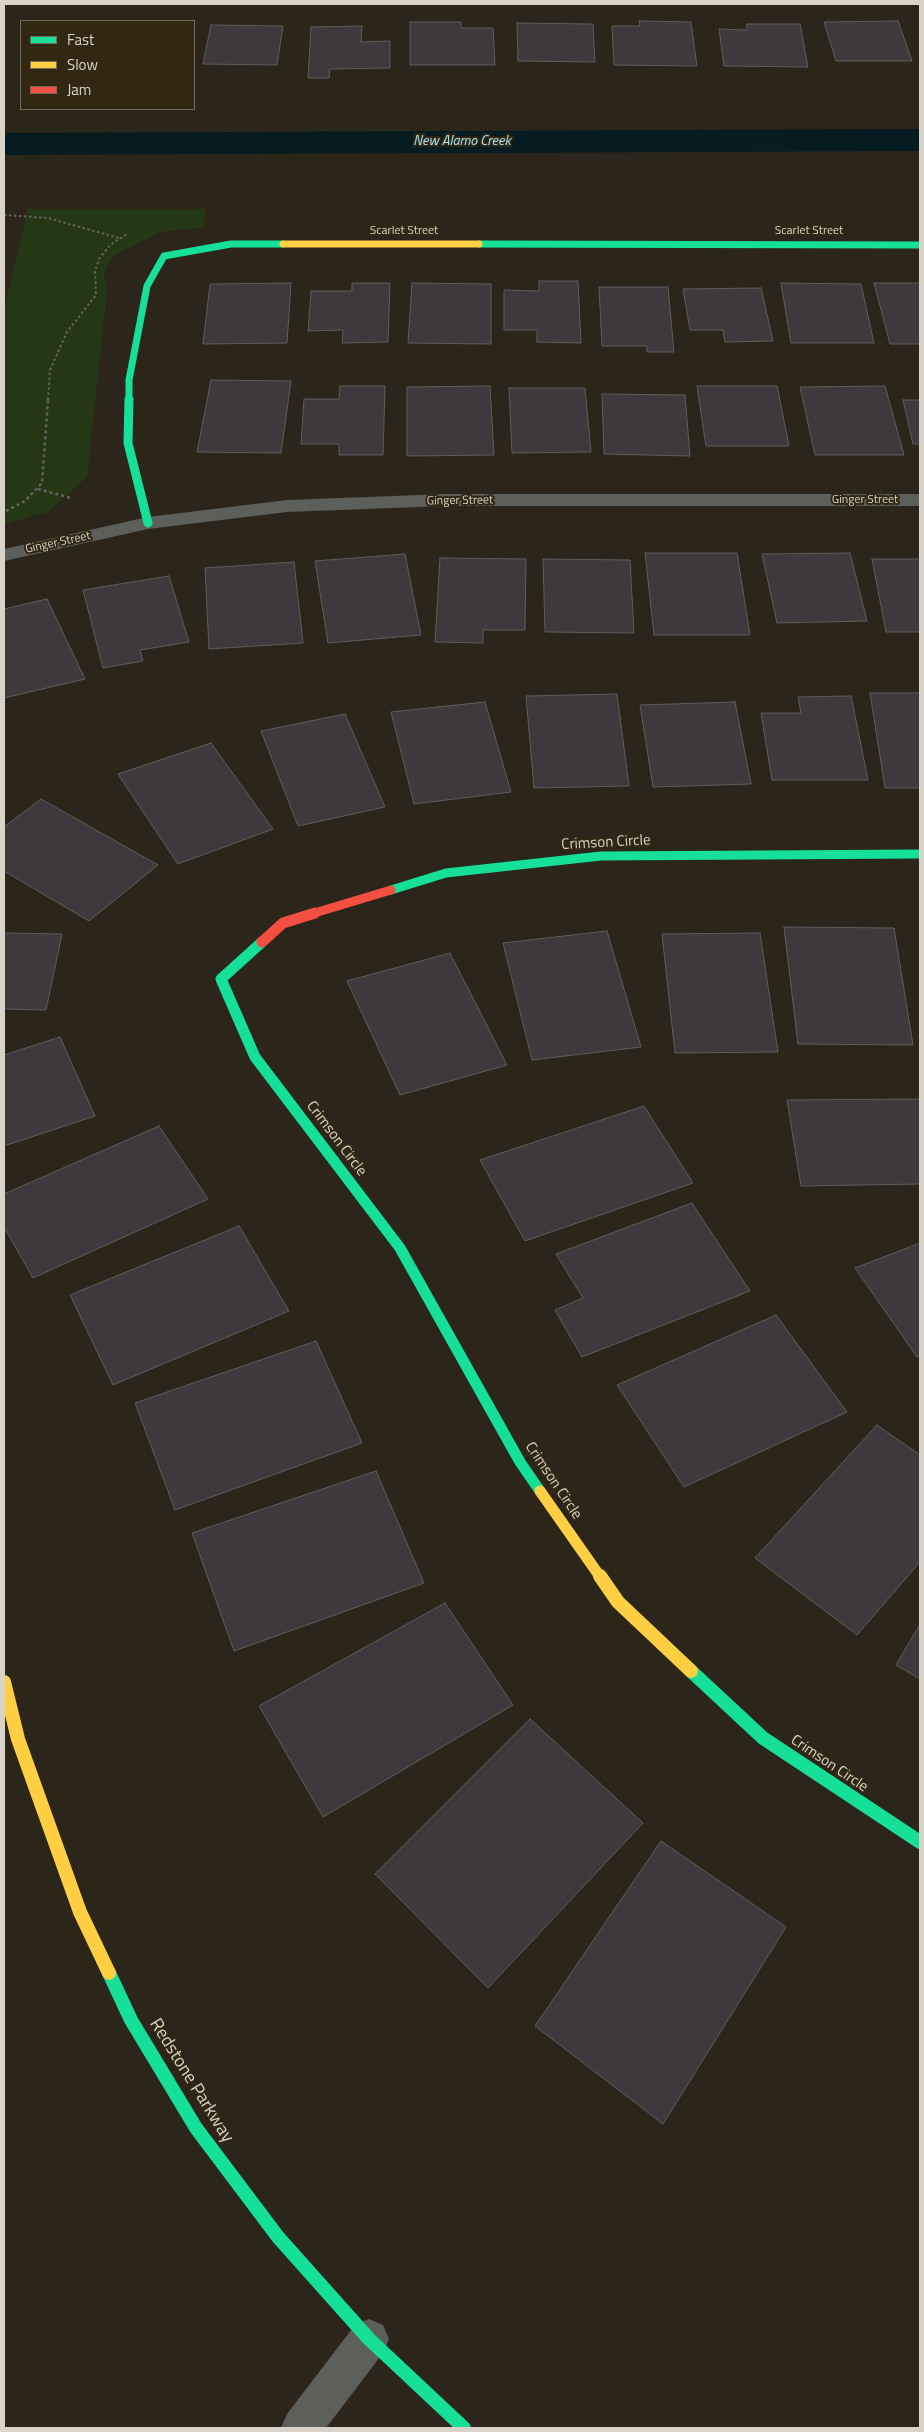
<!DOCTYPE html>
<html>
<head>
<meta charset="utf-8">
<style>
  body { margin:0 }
  #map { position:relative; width:924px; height:2432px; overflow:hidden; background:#2b251a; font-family:"Titillium Web",sans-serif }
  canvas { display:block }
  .frame { position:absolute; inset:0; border:5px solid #dad3c7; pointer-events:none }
  .legend { position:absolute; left:20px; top:20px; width:175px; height:90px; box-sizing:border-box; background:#322713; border:1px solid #756c5b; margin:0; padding:6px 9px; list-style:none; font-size:15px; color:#dad3c7 }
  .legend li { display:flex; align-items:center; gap:10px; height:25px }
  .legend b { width:25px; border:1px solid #756c5b }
</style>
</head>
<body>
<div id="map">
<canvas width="924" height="2432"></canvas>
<div class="frame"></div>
<ul class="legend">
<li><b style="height:6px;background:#16e098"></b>Fast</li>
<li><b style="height:6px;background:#ffcf43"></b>Slow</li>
<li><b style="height:6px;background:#f24e42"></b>Jam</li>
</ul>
</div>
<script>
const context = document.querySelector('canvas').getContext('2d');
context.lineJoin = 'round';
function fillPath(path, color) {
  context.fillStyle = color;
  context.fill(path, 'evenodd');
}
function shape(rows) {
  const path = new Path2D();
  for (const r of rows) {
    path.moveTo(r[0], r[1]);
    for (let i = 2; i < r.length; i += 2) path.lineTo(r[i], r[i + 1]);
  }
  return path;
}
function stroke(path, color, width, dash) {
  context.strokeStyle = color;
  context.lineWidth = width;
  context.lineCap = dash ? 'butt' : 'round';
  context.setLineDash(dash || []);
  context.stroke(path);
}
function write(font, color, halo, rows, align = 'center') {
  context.font = font + ' "Titillium Web",sans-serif';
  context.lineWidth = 4;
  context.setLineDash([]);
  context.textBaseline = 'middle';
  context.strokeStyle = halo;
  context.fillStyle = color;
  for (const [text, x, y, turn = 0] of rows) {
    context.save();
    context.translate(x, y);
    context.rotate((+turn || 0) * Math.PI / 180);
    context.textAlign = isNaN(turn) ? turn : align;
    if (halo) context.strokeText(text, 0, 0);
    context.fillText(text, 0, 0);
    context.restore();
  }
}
fillPath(shape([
  [28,209,205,209,204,227,161,232,114,255,104,273,107,290,87,477,48,512,4,524,4,310]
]), '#243816');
fillPath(shape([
  [920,129,920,151,4,155,4,133,920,129]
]), '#061c21');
const building = shape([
  [639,21,691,22,697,66,614,65,612,26,640,26,639,21],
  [898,21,912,61,836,61,824,22,898,21],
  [410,22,461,22,461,28,493,28,495,65,410,65,410,22],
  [517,23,593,24,595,62,518,61,517,23],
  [747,24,800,24,808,67,724,66,719,29,747,30,747,24],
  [211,25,283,26,277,65,203,64,211,25],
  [362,26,361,42,390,41,390,68,330,69,329,78,308,78,311,27,362,26],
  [539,281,578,281,581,343,537,342,537,330,504,330,504,290,539,291,539,281],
  [291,283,287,343,203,344,210,284,291,283],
  [352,283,390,283,388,342,342,343,343,330,308,331,311,291,352,291,352,283],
  [412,283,491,284,491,344,408,343,412,283],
  [781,283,861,284,874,343,791,343,781,283],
  [874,283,920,283,920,344,890,344,874,283],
  [599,287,668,287,674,352,647,352,647,346,602,346,599,287],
  [761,288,773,341,725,342,723,330,690,330,683,289,761,288],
  [211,380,291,381,281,453,197,452,211,380],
  [340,386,385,386,383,455,339,455,339,444,301,444,304,399,339,399,340,386],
  [490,386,494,455,407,456,407,387,490,386],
  [697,386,777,386,789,446,706,446,697,386],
  [885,386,904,455,815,455,800,387,885,386],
  [509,388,585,388,591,452,512,453,509,388],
  [602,394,685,395,690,456,604,454,602,394],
  [903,400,920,400,920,444,913,444,903,400],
  [645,553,737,553,750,635,654,635,645,553],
  [850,553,867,621,777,623,762,554,850,553],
  [405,554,421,635,328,643,315,561,405,554],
  [440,558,526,559,525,630,483,630,483,643,435,642,440,558],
  [543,559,630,560,634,633,545,632,543,559],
  [872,559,920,559,920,632,886,632,872,559],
  [294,562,303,643,209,649,205,568,294,562],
  [169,576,189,642,140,650,143,661,103,668,83,590,169,576],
  [47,599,85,679,4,698,4,609,47,599],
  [870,693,920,693,920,788,885,788,870,693],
  [617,694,629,786,534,788,526,696,617,694],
  [851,696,868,780,772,780,761,713,801,713,798,697,851,696],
  [485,702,511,792,414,804,391,712,485,702],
  [735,702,751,784,653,787,640,705,735,702],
  [345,714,385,807,298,826,261,731,345,714],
  [211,743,273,829,178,864,118,774,211,743],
  [41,799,158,865,89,921,4,871,4,827,41,799],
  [784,927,894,928,913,1045,798,1044,784,927],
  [607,931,641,1047,532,1060,503,943,607,931],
  [4,933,62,934,46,1010,4,1009,4,933],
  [760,933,778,1052,675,1053,662,934,760,933],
  [450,953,507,1065,400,1095,347,981,450,953],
  [60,1037,95,1116,4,1146,4,1055,60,1037],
  [920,1099,920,1184,801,1186,787,1100,920,1099],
  [644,1106,693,1183,525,1241,480,1160,644,1106],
  [159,1126,208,1199,33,1278,4,1227,4,1194,159,1126],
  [692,1203,750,1291,582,1357,555,1310,583,1298,556,1254,692,1203],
  [239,1226,289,1311,113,1385,70,1295,239,1226],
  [920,1243,920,1355,917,1357,855,1268,920,1243],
  [776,1315,847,1412,684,1487,617,1385,776,1315],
  [316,1341,362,1443,175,1510,135,1403,316,1341],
  [877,1425,920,1455,920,1562,857,1635,755,1558,877,1425],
  [376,1471,424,1583,234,1651,192,1533,376,1471],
  [445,1603,513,1705,323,1817,259,1706,445,1603],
  [920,1624,920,1679,896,1665,920,1624],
  [530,1719,643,1823,488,1988,375,1874,530,1719],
  [661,1841,786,1927,663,2124,535,2026,661,1841]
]);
fillPath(building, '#3f393e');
stroke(building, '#605d5c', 1);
stroke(shape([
  [4,215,48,218,119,238],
  [48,400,50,370,67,332,96,295,95,271,99,259,110,245,127,234]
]), '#636460', 2, [2.5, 2.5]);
stroke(shape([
  [38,489,71,498],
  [6,511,25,501,42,483,48,399]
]), '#636460', 2.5, [3, 3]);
fillPath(shape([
  [446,494,920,494,920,506,446,506,287,512,148,529,4,561,4,549,148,517,287,500,446,494],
  [369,2319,383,2325,389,2339,383,2353,326,2428,281,2428,287,2414,355,2325,369,2319]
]), '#5d5f5b');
stroke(shape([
  [479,244,920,245],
  [129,400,129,380,147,286,164,256,231,244,283,244]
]), '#16e098', 7);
stroke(shape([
  [129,399,128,443,148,523],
  [391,890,446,873,601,856,920,854]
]), '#16e098', 9);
stroke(shape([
  [262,942,221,979,255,1057,400,1248,520,1462,540,1491]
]), '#16e098', 11);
stroke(shape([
  [691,1671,763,1738,920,1842],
  [109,1973,131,2020,196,2128,278,2237,369,2339,464,2428]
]), '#16e098', 14);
stroke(shape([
  [283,244,479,244]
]), '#ffcf43', 7);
stroke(shape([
  [540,1491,601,1578]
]), '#ffcf43', 11);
stroke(shape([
  [600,1576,618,1602,691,1671],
  [4,1682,18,1739,80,1912,109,1973]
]), '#ffcf43', 14);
stroke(shape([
  [311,914,391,890]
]), '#f24e42', 9);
stroke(shape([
  [262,942,283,923,315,913]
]), '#f24e42', 11);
write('12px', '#dad3c7', '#322713', [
  ["Scarlet Street",404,231],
  ["Scarlet Street",809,231],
  ["Ginger Street",865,500],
  ["Ginger Street",460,501,-1],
  ["Ginger Street",58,543,-12]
]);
write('italic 14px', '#a5e4f7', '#322713', [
  ["New Alamo Creek",462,142]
]);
write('15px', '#dad3c7', '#322713', [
  ["Crimson Circle",606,843,-3],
  ["Crimson Circle",336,1139,53],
  ["Crimson Circle",553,1481,56],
  ["Crimson Circle",829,1764,34]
]);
write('18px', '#dad3c7', '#322713', [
  ["Redstone Parkway",191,2081,58]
]);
</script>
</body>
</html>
